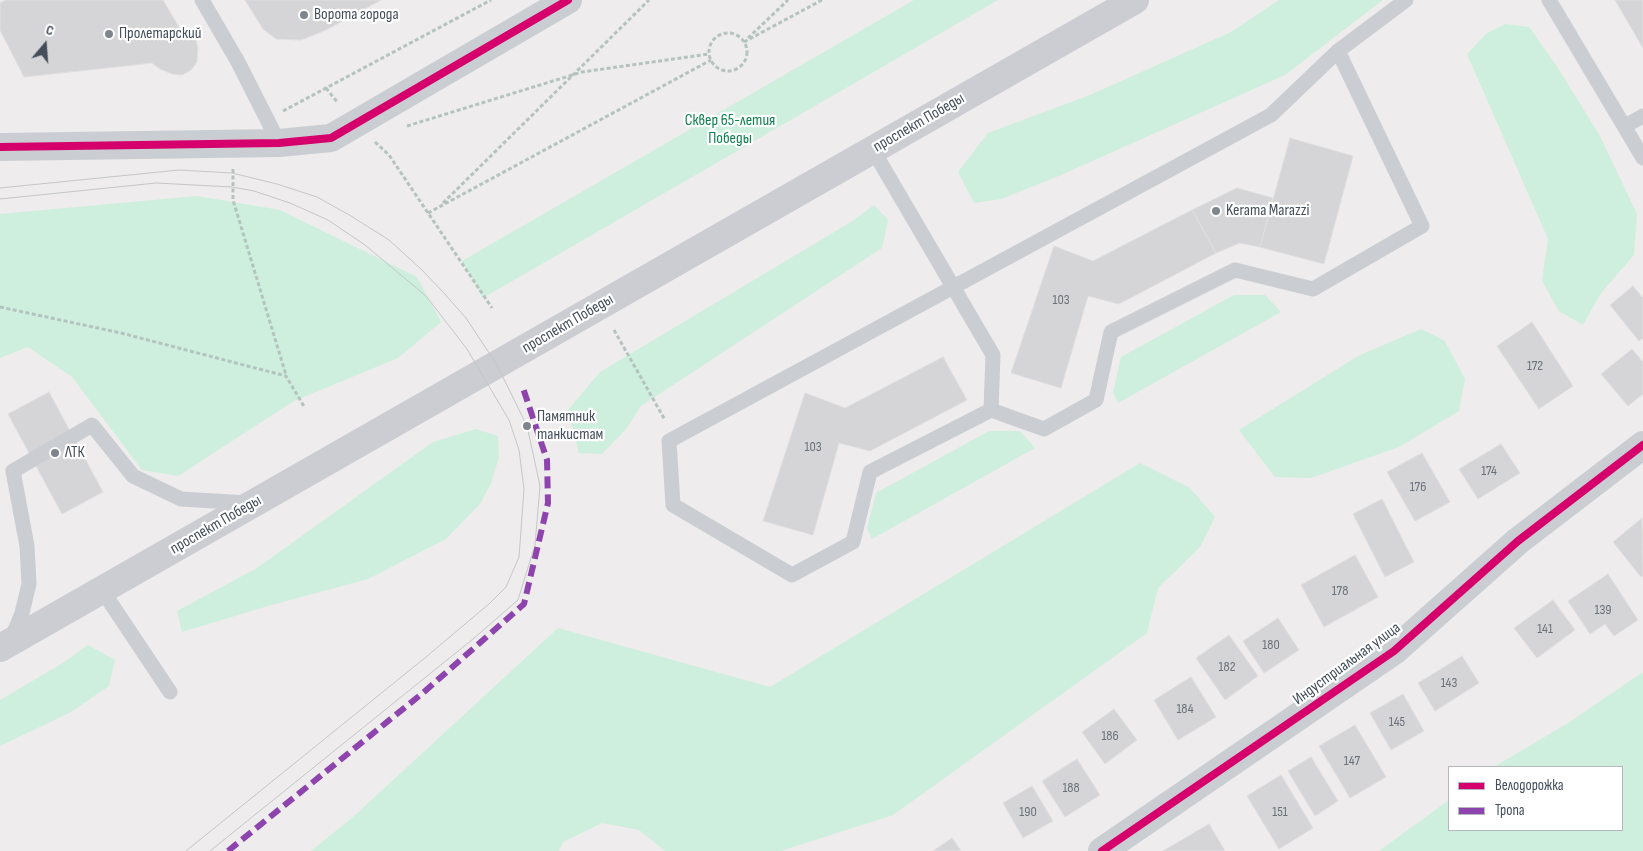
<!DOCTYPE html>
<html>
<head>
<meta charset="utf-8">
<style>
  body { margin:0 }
  #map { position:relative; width:1643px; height:851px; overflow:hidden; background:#eeecec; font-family:"Sofia Sans Condensed",sans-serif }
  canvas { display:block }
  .legend { position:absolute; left:1448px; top:766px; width:175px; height:65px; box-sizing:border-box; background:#fff; border:1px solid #b4b8bd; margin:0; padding:6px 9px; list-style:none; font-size:15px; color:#434e5a }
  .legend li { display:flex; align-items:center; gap:10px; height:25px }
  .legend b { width:25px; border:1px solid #b4b8bd }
  .north { position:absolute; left:20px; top:20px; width:50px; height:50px; -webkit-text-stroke:4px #fff; paint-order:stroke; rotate:18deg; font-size:14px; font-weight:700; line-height:20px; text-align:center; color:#434e5a }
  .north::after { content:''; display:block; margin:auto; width:18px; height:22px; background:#434e5a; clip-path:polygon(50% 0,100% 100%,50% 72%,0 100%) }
</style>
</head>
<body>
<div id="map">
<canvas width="1643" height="851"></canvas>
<ul class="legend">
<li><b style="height:6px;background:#d6006c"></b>Велодорожка</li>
<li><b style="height:6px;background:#8e44ad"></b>Тропа</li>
</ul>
<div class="north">С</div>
</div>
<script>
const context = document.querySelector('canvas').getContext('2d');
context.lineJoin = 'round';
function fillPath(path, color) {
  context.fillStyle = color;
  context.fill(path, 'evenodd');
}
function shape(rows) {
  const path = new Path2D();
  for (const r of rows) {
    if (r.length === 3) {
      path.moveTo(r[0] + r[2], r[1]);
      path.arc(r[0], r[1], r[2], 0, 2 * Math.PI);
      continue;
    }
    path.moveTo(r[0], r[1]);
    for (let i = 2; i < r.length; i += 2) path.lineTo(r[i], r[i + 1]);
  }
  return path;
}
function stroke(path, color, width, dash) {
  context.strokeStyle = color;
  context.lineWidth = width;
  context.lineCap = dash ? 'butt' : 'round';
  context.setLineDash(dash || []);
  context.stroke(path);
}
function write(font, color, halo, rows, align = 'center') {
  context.font = font + ' "Sofia Sans Condensed",sans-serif';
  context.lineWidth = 4.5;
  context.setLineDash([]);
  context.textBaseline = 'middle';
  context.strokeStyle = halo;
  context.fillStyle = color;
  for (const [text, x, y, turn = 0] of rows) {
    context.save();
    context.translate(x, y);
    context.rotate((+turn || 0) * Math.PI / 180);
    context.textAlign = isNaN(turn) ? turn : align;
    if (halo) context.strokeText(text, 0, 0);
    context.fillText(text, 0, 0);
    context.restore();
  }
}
fillPath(shape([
  [914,0,998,0,483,298,462,261],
  [1279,0,1383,0,1285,75,1061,175,1001,199,974,203,958,172,988,133,1090,95,1231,32],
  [1505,24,1529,27,1556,65,1600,136,1637,214,1634,255,1601,293,1583,325,1559,311,1542,281,1548,239,1467,54,1486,34],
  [197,196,280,210,417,277,441,322,398,358,294,401,178,476,142,470,72,377,28,347,0,358,0,214],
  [874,205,888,220,882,248,641,406,627,428,602,454,579,453,568,410,600,372,851,222],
  [1234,295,1265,295,1281,312,1118,403,1113,392,1121,357],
  [1421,329,1445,341,1465,379,1459,411,1399,447,1311,478,1275,477,1239,430,1358,356],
  [476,429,498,436,499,457,491,483,480,504,446,539,368,579,268,606,182,632,177,611,257,568,433,442],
  [989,431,1020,431,1035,448,872,539,867,528,876,493],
  [1140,463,1190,488,1215,517,1200,547,1158,588,1147,633,893,815,781,851,665,851,639,830,602,823,563,842,559,851,311,851,353,817,558,628,770,687],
  [88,645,115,660,109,686,71,712,0,746,0,700,63,663],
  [1643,672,1643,851,1379,851,1449,800,1449,830,1622,830,1622,767,1494,767,1568,723]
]), '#ceefdd');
const building = shape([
  [6,0,163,0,180,29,194,34,198,48,197,62,191,70,182,75,172,74,160,69,152,63,24,77,0,30,0,3,6,0],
  [245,0,381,0,326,30,301,40,276,39,263,29,245,0],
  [1615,0,1643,0,1643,48,1615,0],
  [1290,138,1353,156,1324,264,1260,247,1290,138],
  [1237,188,1273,198,1260,247,1240,243,1216,253,1192,210,1237,188],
  [1192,210,1216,253,1119,304,1088,296,1061,388,1011,373,1054,246,1093,261,1192,210],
  [1633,286,1643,298,1643,338,1639,341,1610,305,1633,286],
  [1532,322,1573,386,1539,409,1497,346,1532,322],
  [1632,349,1643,362,1643,394,1628,406,1601,374,1632,349],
  [943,357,967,400,870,451,839,443,813,535,763,521,805,393,845,408,943,357],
  [49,392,103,492,62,514,8,414,49,392],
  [1501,444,1520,473,1478,499,1459,469,1501,444],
  [1422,453,1450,502,1415,521,1387,472,1422,453],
  [1382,499,1414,562,1385,577,1353,514,1382,499],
  [1642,518,1643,576,1641,577,1613,542,1642,518],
  [1355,555,1378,597,1324,627,1301,585,1355,555],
  [1608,574,1638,620,1614,636,1605,624,1590,634,1568,601,1608,574],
  [1553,600,1575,630,1537,658,1514,628,1553,600],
  [1278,618,1299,650,1264,673,1243,641,1278,618],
  [1229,635,1258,676,1225,700,1196,658,1229,635],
  [1462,656,1479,683,1435,711,1418,683,1462,656],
  [1191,677,1216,717,1178,740,1154,700,1191,677],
  [1403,694,1424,731,1391,750,1370,713,1403,694],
  [1114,709,1137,740,1105,764,1082,732,1114,709],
  [1355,725,1386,777,1350,798,1319,746,1355,725],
  [1311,757,1338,801,1315,816,1288,771,1311,757],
  [1077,759,1100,795,1065,817,1042,781,1077,759],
  [1281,775,1313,828,1279,849,1247,796,1281,775],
  [1032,786,1053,821,1023,838,1003,803,1032,786],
  [1209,824,1225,851,1163,851,1209,824],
  [952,838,961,851,933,851,952,838]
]);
fillPath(building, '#d5d4d7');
stroke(building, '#dfdedf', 1);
stroke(shape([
  [728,52,19],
  [748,38,788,0],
  [744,42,822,0],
  [326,88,338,103],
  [283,111,491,0],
  [407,126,582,72,709,54],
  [375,142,389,155,492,308],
  [233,169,233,200,286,375],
  [443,203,649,0],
  [428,213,711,60],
  [0,307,121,333,286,376,305,408],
  [614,330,665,420]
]), '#b5c3c0', 3, [4, 2.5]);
stroke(shape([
  [202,0,238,62,279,143],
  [1549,0,1643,158],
  [1338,51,1422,226,1313,289,1235,270,1111,332,1096,400,1044,429,991,410,870,472,853,542,792,575,673,505,669,441,1271,115,1338,51,1406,0],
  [1625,126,1643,116],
  [873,150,993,355,991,410],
  [102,590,170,692],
  [11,640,22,613,29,584,27,546,13,471,92,425,133,476,181,499,247,503]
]), '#cacdd1', 15);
stroke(shape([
  [0,147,279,143,331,138,568,0],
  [1102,851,1394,651,1518,541,1643,445]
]), '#cacdd1', 28);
stroke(shape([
  [0,648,1135,0]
]), '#cbcdd2', 28);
stroke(shape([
  [0,188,179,170,232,173,277,184,317,197,351,216,389,240,422,270,443,292,466,318,497,365,527,426,540,486,535,545,518,600,473,639,210,851],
  [0,199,156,183,232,187,254,191,290,203,328,220,365,245,426,296,467,349,509,420,519,450,524,489,519,557,506,587,490,603,426,657,186,851]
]), '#c4c6c8', 1);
stroke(shape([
  [228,851,424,692,524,604,548,503,547,460,523,388]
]), '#8e44ad', 6, [12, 6]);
stroke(shape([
  [0,147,279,143,331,138,568,0],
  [1102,851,1394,651,1518,541,1643,445]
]), '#d6006c', 8);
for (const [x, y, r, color] of [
  [304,15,5,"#7f858d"],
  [109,34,5,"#7f858d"],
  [1216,211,5,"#7f858d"],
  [527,426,5,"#7f858d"],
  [55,453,5,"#7f858d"]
]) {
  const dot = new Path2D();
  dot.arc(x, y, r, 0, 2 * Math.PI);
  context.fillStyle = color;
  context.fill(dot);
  stroke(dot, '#fff', 2);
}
write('14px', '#69717a', null, [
  ["103",1061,300],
  ["172",1535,366],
  ["103",813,447],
  ["174",1489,471],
  ["176",1418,487],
  ["178",1340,591],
  ["139",1603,610],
  ["141",1545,629],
  ["180",1271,645],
  ["182",1227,667],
  ["143",1449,683],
  ["184",1185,709],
  ["145",1397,722],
  ["186",1110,736],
  ["147",1352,761],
  ["188",1071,788],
  ["190",1028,812],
  ["151",1280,812]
]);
write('16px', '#434e5a', '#fff', [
  ["Ворота города",314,15],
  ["Пролетарский",119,34],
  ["Kerama Marazzi",1226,211],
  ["Памятник",537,417],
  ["танкистам",537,435],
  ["ЛТК",65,453]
], 'left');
write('16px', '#0e814e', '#fff', [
  ["Сквер 65-летия",730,121],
  ["Победы",730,139]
]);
write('16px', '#434e5a', '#fff', [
  ["проспект Победы",919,123,-30],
  ["проспект Победы",568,324,-30],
  ["проспект Победы",216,525,-30],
  ["Индустриальная улица",1347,664,-36]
]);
</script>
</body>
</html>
